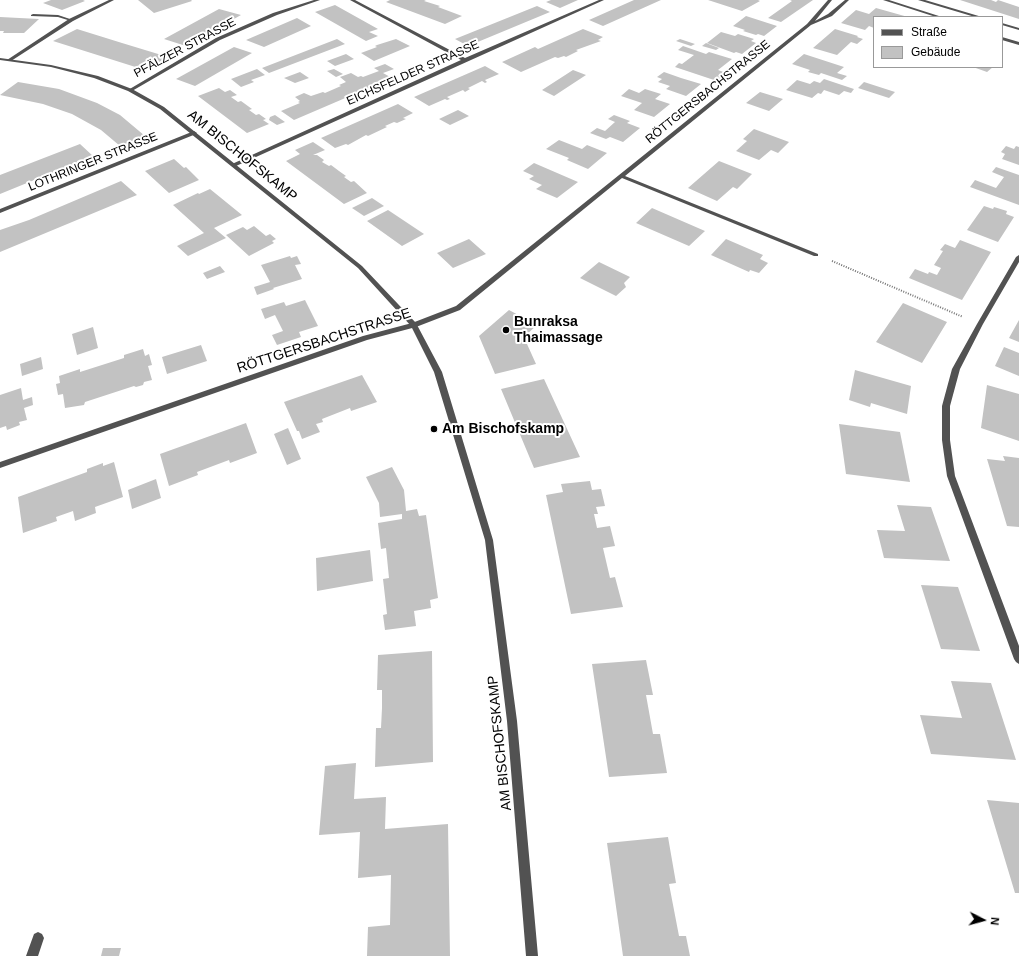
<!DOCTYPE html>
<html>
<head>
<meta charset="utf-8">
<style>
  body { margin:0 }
  #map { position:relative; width:1019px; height:956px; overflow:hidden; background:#fff; font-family:Helvetica,sans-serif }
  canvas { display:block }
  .legend { position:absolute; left:873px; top:16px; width:130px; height:52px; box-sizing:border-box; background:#fff; border:1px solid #999; margin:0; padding:5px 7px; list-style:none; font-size:12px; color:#000 }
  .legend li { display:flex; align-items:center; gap:8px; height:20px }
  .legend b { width:20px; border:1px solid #999 }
  .north { position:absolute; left:963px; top:900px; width:40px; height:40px; -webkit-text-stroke:3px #fff; paint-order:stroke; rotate:96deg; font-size:11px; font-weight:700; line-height:16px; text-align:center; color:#000 }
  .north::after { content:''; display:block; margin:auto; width:14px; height:18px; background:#000; clip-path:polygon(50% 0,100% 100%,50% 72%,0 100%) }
</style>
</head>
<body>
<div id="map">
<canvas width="1019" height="956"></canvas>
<ul class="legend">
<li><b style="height:5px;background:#525252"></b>Straße</li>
<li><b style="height:11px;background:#c2c2c2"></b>Gebäude</li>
</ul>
<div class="north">N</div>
</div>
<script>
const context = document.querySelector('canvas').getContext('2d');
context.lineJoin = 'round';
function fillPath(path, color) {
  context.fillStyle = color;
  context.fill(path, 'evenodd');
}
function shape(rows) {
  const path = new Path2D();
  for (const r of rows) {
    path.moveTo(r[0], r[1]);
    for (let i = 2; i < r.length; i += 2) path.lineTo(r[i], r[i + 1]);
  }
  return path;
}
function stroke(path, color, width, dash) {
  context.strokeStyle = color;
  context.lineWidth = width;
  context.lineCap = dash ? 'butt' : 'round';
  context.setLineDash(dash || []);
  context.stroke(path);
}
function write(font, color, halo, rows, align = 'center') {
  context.font = font + ' Helvetica,sans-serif';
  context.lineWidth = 4;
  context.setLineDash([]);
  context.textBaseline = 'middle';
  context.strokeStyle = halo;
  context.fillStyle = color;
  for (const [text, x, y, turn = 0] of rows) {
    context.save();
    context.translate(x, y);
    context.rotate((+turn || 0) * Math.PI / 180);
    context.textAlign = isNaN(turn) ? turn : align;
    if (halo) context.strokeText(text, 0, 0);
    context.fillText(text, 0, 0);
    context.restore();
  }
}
fillPath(shape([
  [51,0,83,0,85,1,62,10,43,3],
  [138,0,191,0,192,1,154,13],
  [390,0,426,0,424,1,440,6,438,7,462,16,445,24,386,2],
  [551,0,578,0,560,8,546,2],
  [634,0,661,0,603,26,589,20],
  [708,0,758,0,760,1,742,11],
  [790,0,813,0,781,22,768,18,792,1],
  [960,0,991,0,996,2,998,0,1019,7,1019,19],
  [335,5,378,29,369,32,378,36,366,41,315,12],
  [537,6,550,12,468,46,455,39],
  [876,8,908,17,874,17,874,28,869,26,865,30,841,23,856,10,869,14],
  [219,9,241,15,186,46,164,39],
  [746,16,777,26,764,36,758,34,756,35,743,31,745,30,733,26],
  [0,17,39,19,24,33,3,33,4,31,0,31],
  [297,18,311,26,264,47,246,40],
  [77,29,122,43,168,57,145,70,53,41],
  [583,29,603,37,598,40,601,41,576,50,578,51,566,57,564,56,558,58,555,57,521,72,502,62,535,47,538,49],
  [835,29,858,36,857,37,863,39,857,44,851,42,837,55,813,48],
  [721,32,735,36,738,34,754,39,751,41,756,43,742,54,736,52,734,53,707,43],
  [337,39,345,44,269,73,262,68],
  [396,39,410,46,374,61,361,53,377,47,375,46,377,45],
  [680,39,695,44,691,46,676,41],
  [706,43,719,48,716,50,702,46],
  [683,46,706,54,709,52,732,59,718,70,732,75,723,83,675,67,679,63,682,64,694,55,678,50],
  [234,47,252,53,195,86,176,79],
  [346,54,354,59,335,66,327,61],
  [804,54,844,67,837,73,847,76,842,80,821,73,819,75,808,72,810,70,792,64],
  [385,64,394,69,383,73,392,78,294,120,281,111,300,103,298,102,300,101,295,97,304,93,311,96,323,92,325,93,341,86,339,85,346,82,340,77,351,73,358,77,361,76,363,77,379,71,374,68],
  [485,66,499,74,485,80,487,82,485,83,482,81,468,88,470,89,465,92,463,90,447,97,450,99,447,100,445,99,429,106,414,97],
  [973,67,993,67,987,72],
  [257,69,265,75,251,80,254,82,241,87,231,79],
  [334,69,343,74,336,77,327,71],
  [573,70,586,75,554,96,542,90],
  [300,72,309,78,295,83,284,78],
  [664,72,681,78,701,84,686,96,666,89,670,86,658,82,662,79,657,77],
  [824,79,854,89,851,93,844,91,839,95,824,90,821,94,818,93,812,98,786,90,797,80,810,84,814,81,820,83],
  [18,82,59,89,97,103,120,115,145,136,120,146,101,130,72,114,43,104,0,95],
  [864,82,895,92,889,98,858,88],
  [219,88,225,92,230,90,237,95,231,97,238,102,241,101,252,109,249,110,256,115,259,114,266,119,263,120,269,124,247,133,198,96],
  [629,89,639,93,645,89,661,94,655,99,670,104,654,117,634,110,642,103,621,96],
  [760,92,783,99,769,111,746,103],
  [398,104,413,113,403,118,406,119,397,123,394,122,385,126,387,127,368,136,366,135,348,145,346,144,335,148,321,138],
  [458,110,469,116,450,125,439,119],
  [275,115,285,122,277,125,269,120,270,117],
  [614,115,630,121,627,123,640,128,623,142,610,137,606,139,590,133,597,128,605,131,615,122,608,119],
  [754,129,789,142,778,153,771,150,759,160,736,151,747,141,743,139],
  [559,140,582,149,587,145,607,153,588,169,567,160,569,158,546,149],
  [313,142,325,150,313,155,317,155,324,160,322,162,329,166,331,165,339,171,346,176,344,177,351,182,354,181,367,193,344,204,286,161,300,154,295,150],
  [80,144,93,156,0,194,0,175],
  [1006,146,1014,149,1016,146,1019,147,1019,165,1002,159,1005,154,1001,152],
  [174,159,184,168,186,167,199,180,169,193,145,171],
  [719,161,752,174,737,189,733,187,717,201,688,188],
  [534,163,578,182,557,198,536,189,542,185,529,179,534,176,523,171],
  [996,167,1019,175,1019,205,970,187,975,180,996,188,1004,177,992,172],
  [121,181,137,195,0,252,0,230,29,220],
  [210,189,242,215,214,228,226,238,188,256,177,246,204,233,173,205,198,193,199,194],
  [372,198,384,206,364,216,352,208],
  [984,206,993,209,994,207,1007,211,1006,214,1014,217,998,242,967,230],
  [652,208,705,231,689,246,636,223],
  [388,210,424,234,402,246,367,221],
  [254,226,266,236,270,234,276,239,272,241,274,243,249,256,226,235,243,227,247,230],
  [469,239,486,254,453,268,437,253],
  [726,239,763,255,760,259,768,263,759,273,750,270,749,272,711,255],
  [960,240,991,252,962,300,909,278,915,269,928,274,929,272,937,275,941,268,934,265,943,251,940,250,945,244,955,248],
  [290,256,291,258,297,256,301,264,295,265,302,279,273,288,274,289,257,295,254,287,270,282,261,265],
  [599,262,630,277,624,283,626,287,616,296,580,278],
  [220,266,225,272,207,279,203,273],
  [305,300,318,326,299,332,301,337,277,345,272,335,283,331,275,315,265,319,261,309,284,302,286,306],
  [903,303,947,322,922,363,876,342],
  [509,310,537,325,525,336,528,338,527,344,536,364,495,374,479,336],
  [1019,320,1019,342,1009,338],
  [93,327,98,348,77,355,72,334],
  [201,345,207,361,167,374,162,357],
  [1004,347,1019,353,1019,376,995,366],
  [143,349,145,356,149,354,152,365,148,366,152,380,144,382,143,385,136,387,134,386,85,402,84,405,65,408,63,394,58,395,56,384,60,383,59,376,80,369,80,372,124,358,124,355],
  [41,357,43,369,22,376,20,364],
  [855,370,911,386,907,414,871,403,870,407,849,400],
  [362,375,377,402,351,411,350,408,322,419,323,422,316,424,320,432,302,439,299,431,297,431,284,402],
  [544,379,580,457,534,468,501,389],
  [987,385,1019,394,1019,441,981,428],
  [21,388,23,400,32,397,33,405,24,408,27,420,19,422,20,425,7,430,6,426,0,428,0,395],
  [246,423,257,453,230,463,229,460,197,472,198,475,169,486,160,454],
  [839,424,900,432,910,482,846,474],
  [288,428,301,459,287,465,274,434],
  [1003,456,1019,458,1019,527,1007,526,987,459,1005,461],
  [114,462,123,497,95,507,96,513,75,521,73,511,56,517,57,521,23,533,18,497,87,472,87,469,103,463,103,466],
  [392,467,404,490,406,511,417,509,419,516,426,515,438,598,430,600,431,608,414,611,416,626,385,630,383,615,387,614,383,579,389,578,386,548,381,549,378,523,402,519,402,514,380,517,379,503,366,477],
  [156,479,161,498,132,509,128,490],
  [590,481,592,490,601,489,605,506,596,507,598,514,594,514,597,528,610,526,615,546,603,548,610,578,615,577,623,607,571,614,546,495,563,492,561,484],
  [897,505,931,507,950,561,884,558,877,530,905,531],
  [370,550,373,581,317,591,316,558],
  [921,585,958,587,980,651,941,649],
  [432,651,433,762,375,767,376,728,381,728,382,708,382,690,377,690,378,655],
  [646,660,653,695,646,695,653,734,660,734,667,773,609,777,592,664],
  [951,681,991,683,1016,760,931,754,920,715,962,718],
  [356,763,354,799,386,797,385,829,448,824,450,956,367,956,368,927,390,925,391,875,358,878,360,832,319,835,325,766],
  [987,800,1019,803,1019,893,1015,893],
  [668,837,676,883,669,884,679,936,686,936,690,956,623,956,607,843],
  [103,948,121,948,119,956,101,956]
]), '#c2c2c2');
stroke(shape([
  [832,261,963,317]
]), '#747474', 2, [1, 1.5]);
fillPath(shape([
  [33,14,58,15,73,20,71,21,58,17,31,16,31,15,33,14]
]), '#525252');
fillPath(shape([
  [109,0,114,0,73,21,11,61,7,60,69,19,109,0],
  [314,0,320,0,277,15,220,40,132,91,128,90,216,38,273,13,314,0],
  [350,0,355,0,465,58,599,0,604,0,236,166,232,166,232,164,461,60,350,0],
  [828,0,832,0,815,21,828,14,845,0,849,0,832,16,811,25,625,176,818,254,818,256,814,256,622,178,460,310,416,327,367,340,0,468,0,462,363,336,412,323,456,306,807,24,828,0],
  [194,131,197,133,196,134,0,213,0,209,194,131],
  [1019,255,1019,262,983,324,960,369,950,406,950,440,955,476,1019,646,1019,664,1016,662,1014,659,947,476,942,440,942,406,952,369,977,324,1016,257,1019,255],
  [38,932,42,934,44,938,38,956,26,956,34,934,38,932]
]), '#525252');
fillPath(shape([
  [883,0,889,0,942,17,936,17,883,0],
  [918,0,925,0,982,17,975,17,918,0],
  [1002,23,1019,28,1019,30,1002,25,1002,23],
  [1002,37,1019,42,1019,45,1002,40,1002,37],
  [0,58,51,65,98,76,132,89,164,107,362,266,416,323,442,372,493,540,517,721,538,956,526,956,507,721,485,540,434,372,411,326,358,268,160,109,128,91,94,78,51,67,0,60,0,58]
]), '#525252');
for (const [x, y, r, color] of [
  [506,330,4,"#000"],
  [434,429,4,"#000"]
]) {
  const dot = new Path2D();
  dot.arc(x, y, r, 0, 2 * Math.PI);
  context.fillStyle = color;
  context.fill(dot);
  stroke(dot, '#fff', 1.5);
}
write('12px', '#000', '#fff', [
  ["PFÄLZER STRASSE",185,48,-28],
  ["EICHSFELDER STRASSE",413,73,-24],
  ["RÖTTGERSBACHSTRASSE",708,92,-39],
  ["LOTHRINGER STRASSE",93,162,-22]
]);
write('14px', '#000', '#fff', [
  ["AM BISCHOFSKAMP",242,156,39],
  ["RÖTTGERSBACHSTRASSE",324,341,-18],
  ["AM BISCHOFSKAMP",500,743,-96]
]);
write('bold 14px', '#000', '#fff', [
  ["Bunraksa",514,322],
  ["Thaimassage",514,338],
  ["Am Bischofskamp",442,429]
], 'left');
</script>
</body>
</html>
